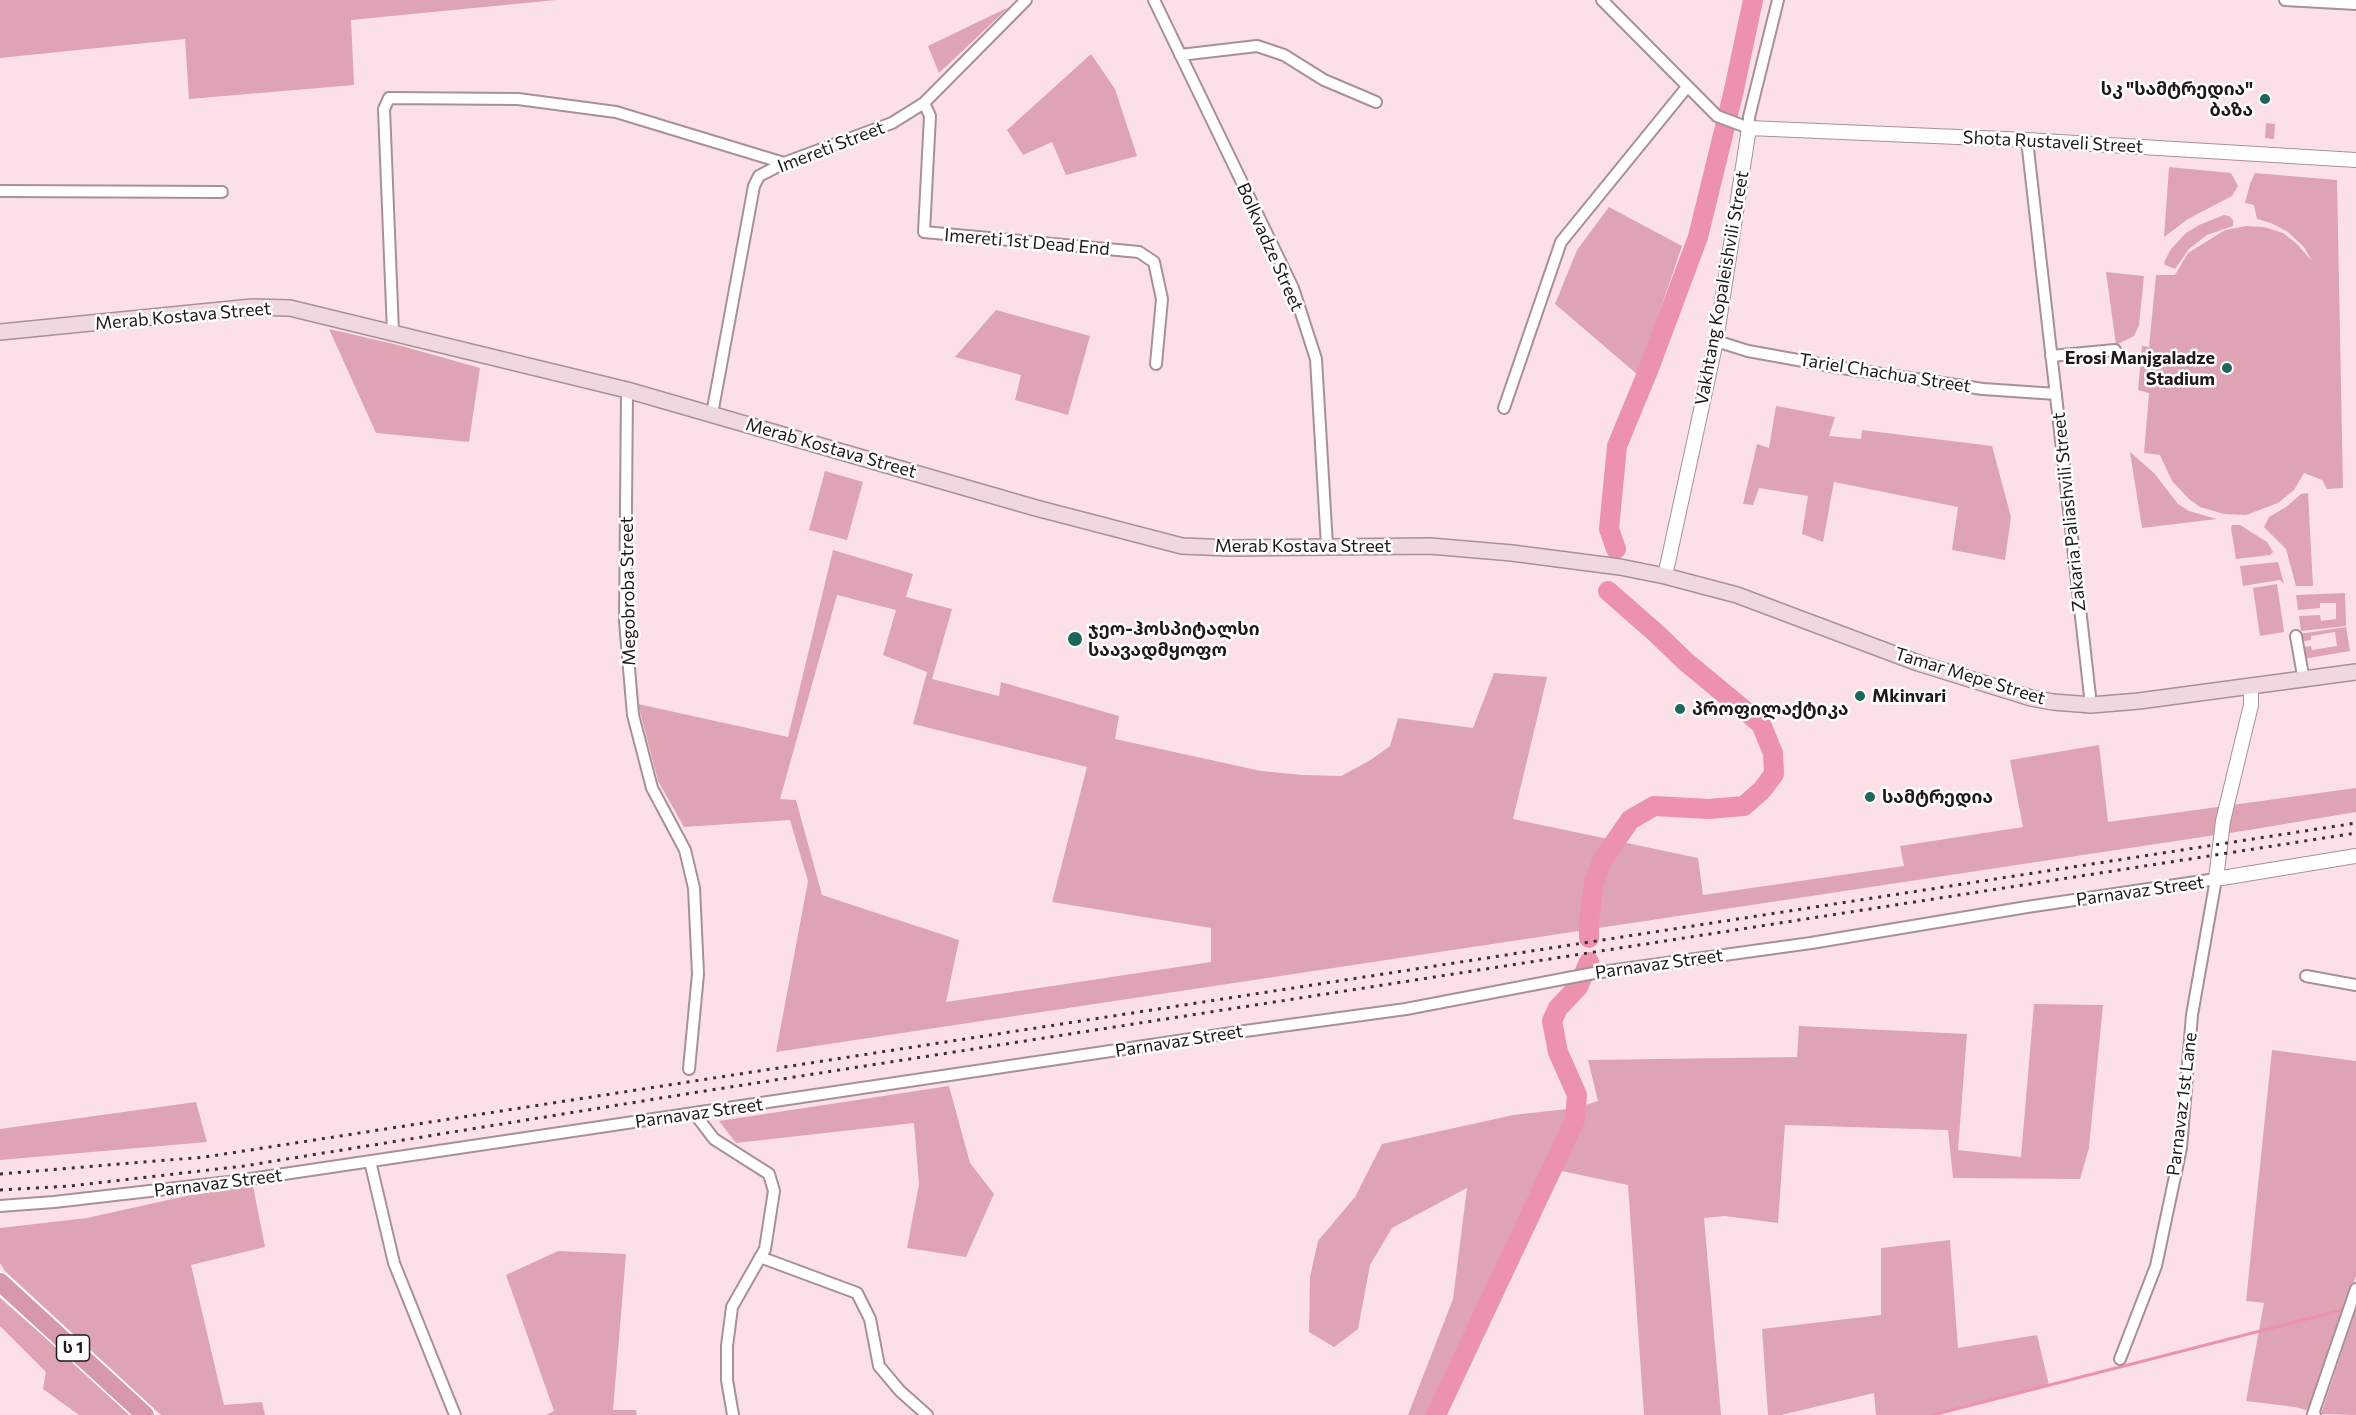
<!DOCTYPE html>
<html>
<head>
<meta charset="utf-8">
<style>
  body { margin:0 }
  canvas { display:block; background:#fbe1e7 }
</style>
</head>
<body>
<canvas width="2356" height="1415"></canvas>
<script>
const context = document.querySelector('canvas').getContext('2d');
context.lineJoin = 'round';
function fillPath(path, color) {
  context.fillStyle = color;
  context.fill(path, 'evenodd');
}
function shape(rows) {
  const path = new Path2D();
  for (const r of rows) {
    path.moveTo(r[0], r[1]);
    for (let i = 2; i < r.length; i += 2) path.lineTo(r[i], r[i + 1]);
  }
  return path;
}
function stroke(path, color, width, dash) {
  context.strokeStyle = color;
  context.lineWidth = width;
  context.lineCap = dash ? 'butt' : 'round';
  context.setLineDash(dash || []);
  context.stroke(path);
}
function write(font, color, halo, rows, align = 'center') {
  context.font = font + ' Commissioner,"Noto Sans Georgian",sans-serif';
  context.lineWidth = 5;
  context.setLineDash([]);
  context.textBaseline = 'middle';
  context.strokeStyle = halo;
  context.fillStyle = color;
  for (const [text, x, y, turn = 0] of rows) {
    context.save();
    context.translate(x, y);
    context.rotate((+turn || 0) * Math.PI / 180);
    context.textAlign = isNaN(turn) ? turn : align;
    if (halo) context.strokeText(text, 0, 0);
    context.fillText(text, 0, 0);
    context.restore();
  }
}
fillPath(shape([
  [0,0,556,0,351,20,354,85,189,99,185,39,0,58],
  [1009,7,939,73,928,46],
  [1091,54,1115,89,1137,156,1066,175,1052,142,1023,155,1007,130],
  [2266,123,2275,124,2274,139,2265,138],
  [2169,167,2231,173,2238,186,2232,196,2188,219,2164,237],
  [2255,173,2337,180,2343,488,2327,489,2322,480,2304,473,2294,490,2278,503,2246,515,2224,514,2200,507,2189,499,2172,481,2160,455,2144,453,2149,393,2138,390,2142,346,2149,347,2156,275,2175,275,2188,253,2225,230,2246,226,2264,227,2283,233,2296,243,2312,261,2304,247,2288,232,2271,223,2257,219,2254,205,2245,203,2250,184],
  [1609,207,1682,246,1638,375,1555,304,1577,250],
  [2224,215,2229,216,2233,220,2233,226,2207,235,2189,249,2175,269,2165,265,2164,262,2171,249,2186,233,2199,225],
  [2106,272,2144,276,2139,325,2134,336,2116,345],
  [996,310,1090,336,1068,415,1015,400,1021,375,955,357],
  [329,329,398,345,480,368,469,442,376,433],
  [1776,406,1835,417,1829,436,1861,439,1862,430,1992,446,2011,517,2005,560,1952,550,1958,507,1834,482,1823,542,1802,534,1808,496,1759,488,1753,505,1743,504,1757,444,1769,448],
  [2130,452,2154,473,2178,504,2189,511,2217,519,2142,528],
  [825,471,863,482,847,540,809,530],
  [2308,493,2313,586,2296,586,2286,549,2264,527,2269,517,2286,507,2301,494],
  [2232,525,2240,525,2267,542,2273,552,2270,555,2236,559,2231,528],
  [833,550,913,574,906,597,952,609,932,679,999,696,1001,682,1119,716,1115,739,1261,771,1302,775,1341,776,1369,761,1390,746,1398,718,1473,728,1494,673,1547,677,1513,819,1698,858,1703,895,1904,866,1900,846,2023,827,2010,760,2099,745,2108,822,2356,788,2356,812,2249,830,776,1052,808,881,790,820,684,827,658,781,638,704,788,737],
  [837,595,896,610,883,655,927,672,913,724,1087,767,1052,902,1211,928,1211,962,946,1002,959,940,822,895,796,800,780,799],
  [2278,562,2284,584,2280,580,2243,586,2240,566],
  [2277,584,2284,632,2260,636,2253,588],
  [2345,593,2346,626,2301,631,2299,616,2320,615,2321,621,2336,619,2336,603,2320,603,2320,608,2298,610,2296,595],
  [2346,627,2350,651,2303,659,2301,647,2311,646,2312,650,2337,646,2335,632,2311,636,2311,640,2301,642,2299,634],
  [2034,1004,2103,1005,2089,1148,2080,1179,1953,1178,1948,1130,1785,1125,1778,1223,1725,1216,1704,1218,1721,1415,1644,1415,1628,1185,1552,1169,1436,1415,1408,1415,1453,1299,1467,1188,1392,1228,1370,1265,1358,1329,1334,1347,1309,1332,1310,1277,1318,1241,1355,1197,1382,1144,1513,1115,1576,1108,1598,1101,1588,1060,1797,1057,1799,1026,1967,1034,1958,1150,2021,1157],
  [2272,1050,2356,1061,2356,1276,2309,1411,2295,1407,2246,1401,2264,1303,2246,1301],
  [949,1086,970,1163,994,1194,966,1257,907,1248,919,1184,914,1123,736,1143,719,1121],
  [196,1102,207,1142,0,1160,0,1129],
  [253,1186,265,1247,191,1265,224,1405,262,1402,265,1415,161,1415,5,1271,0,1263,0,1228,87,1218,186,1196],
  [1950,1240,1958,1348,2037,1335,2049,1385,1933,1415,1876,1415,1874,1393,1781,1415,1768,1415,1762,1329,1881,1315,1881,1248],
  [558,1251,626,1254,613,1410,636,1410,637,1415,546,1415,554,1411,506,1275],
  [0,1298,134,1415,79,1415,43,1389,46,1372,0,1326],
  [2356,1310,2356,1415,2321,1414]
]), '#dfa4b4');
stroke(shape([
  [1933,1415,2346,1309]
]), '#ec92ac', 3);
stroke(shape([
  [1616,549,1609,529,1617,446,1648,371,1698,237,1734,90,1753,0],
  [1589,938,1589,920,1594,883,1602,861,1630,820,1654,806,1709,809,1744,806,1762,790,1774,774,1773,753,1761,724,1685,661,1657,634,1608,591],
  [1436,1415,1575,1120,1577,1095,1558,1052,1552,1021,1558,1008,1578,987,1589,962]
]), '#ec92ac', 20);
const minor = shape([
  [1154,0,1293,288,1316,359,1327,546],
  [1602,0,1717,116,1749,128,1749,117,1778,0],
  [2285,0,2356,4],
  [1180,55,1257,46,1284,55,1324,80,1376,102],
  [924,103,930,116,924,232,1139,252,1154,262,1162,299,1156,364],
  [2027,140,2091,705],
  [0,191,222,192],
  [393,332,384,109,389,98,518,99,616,112,784,163],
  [1716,341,1748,351,1842,368,1983,389,2056,394],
  [2051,356,2115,350],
  [627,390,625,622,633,715,652,788,685,850,694,888,698,974,689,1069],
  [1504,408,1561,242,1687,87],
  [712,414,754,186,759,176,784,163,892,123,924,103,1026,0],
  [2296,636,2304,681],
  [2306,976,2356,985],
  [695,1114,714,1139,769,1174,774,1191,765,1249,732,1307,727,1346,727,1380,733,1415],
  [370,1161,394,1263,455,1415],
  [0,1206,54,1202,237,1181,1245,1031,1406,1009,1594,973,1811,943,2027,907,2216,879,2192,1015,2181,1148,2156,1266,2120,1359],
  [760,1257,857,1293,870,1319,879,1366,900,1391,927,1415],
  [2315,1415,2313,1414,2356,1289]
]);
const tertiary = shape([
  [1665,576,1716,341,1749,128,2027,140,2356,160],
  [2251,688,2251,705,2223,821,2216,879,2356,856]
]);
const secondary = shape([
  [0,332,252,307,290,308,627,390,1036,508,1182,546,1230,548,1430,546,1512,553,1620,567,1665,576,1737,595,1918,663,2031,698,2053,702,2091,705,2139,701,2356,672]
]);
const trunk = shape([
  [0,1282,145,1415]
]);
stroke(minor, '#a99096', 14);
stroke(tertiary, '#a99096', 16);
stroke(secondary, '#a99096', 18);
stroke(trunk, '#fff', 21);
stroke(minor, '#fff', 10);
stroke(tertiary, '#fff', 14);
stroke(secondary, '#efd8df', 15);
stroke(trunk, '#d698aa', 18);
stroke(shape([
  [0,1174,205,1157,2356,823],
  [0,1190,70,1186,244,1166,692,1093,2356,833]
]), '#3a2f32', 3, [3, 6]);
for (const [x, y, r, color] of [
  [2265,99,6,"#1e665c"],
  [2227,368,6,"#1e665c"],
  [1075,639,8,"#1e665c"],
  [1860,696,6,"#1e665c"],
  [1680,709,6,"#1e665c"],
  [1870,797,6,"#1e665c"]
]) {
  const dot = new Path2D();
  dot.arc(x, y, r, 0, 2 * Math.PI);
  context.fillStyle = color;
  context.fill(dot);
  stroke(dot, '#fff', 2);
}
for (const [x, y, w] of [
  [73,1348,33]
]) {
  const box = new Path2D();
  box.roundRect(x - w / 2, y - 13, w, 26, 4.5);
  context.fillStyle = '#fff';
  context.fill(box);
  stroke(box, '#21181a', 1.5);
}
write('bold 16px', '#21181a', null, [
  ["ს 1",73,1348]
]);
write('bold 18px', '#21181a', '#fff', [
  ["სკ \"სამტრედია\"",2253,89,"right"],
  ["ბაზა",2253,110,"right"],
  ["Erosi Manjgaladze",2215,358,"right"],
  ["Stadium",2215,379,"right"],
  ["ჯეო-ჰოსპიტალსი",1088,629],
  ["საავადმყოფო",1088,650],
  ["Mkinvari",1872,696],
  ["პროფილაქტიკა",1692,709],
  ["სამტრედია",1882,797]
], 'left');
write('18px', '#21181a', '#fff', [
  ["Shota Rustaveli Street",2053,142,3],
  ["Imereti Street",831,147,-21],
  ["Imereti 1st Dead End",1027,242,5],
  ["Bolkvadze Street",1270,247,66],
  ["Vakhtang Kopaleishvili Street",1722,288,-80],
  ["Merab Kostava Street",183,316,-5],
  ["Tariel Chachua Street",1885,373,9],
  ["Merab Kostava Street",831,448,16],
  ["Zakaria Paliashvili Street",2069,512,-96],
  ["Merab Kostava Street",1303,546],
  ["Megobroba Street",628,591,-91],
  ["Tamar Mepe Street",1970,676,17],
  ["Parnavaz Street",2140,891,-8],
  ["Parnavaz Street",1659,964,-8],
  ["Parnavaz Street",1179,1041,-9],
  ["Parnavaz 1st Lane",2182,1104,-83],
  ["Parnavaz Street",699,1113,-8],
  ["Parnavaz Street",218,1183,-7]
]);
</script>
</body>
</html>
